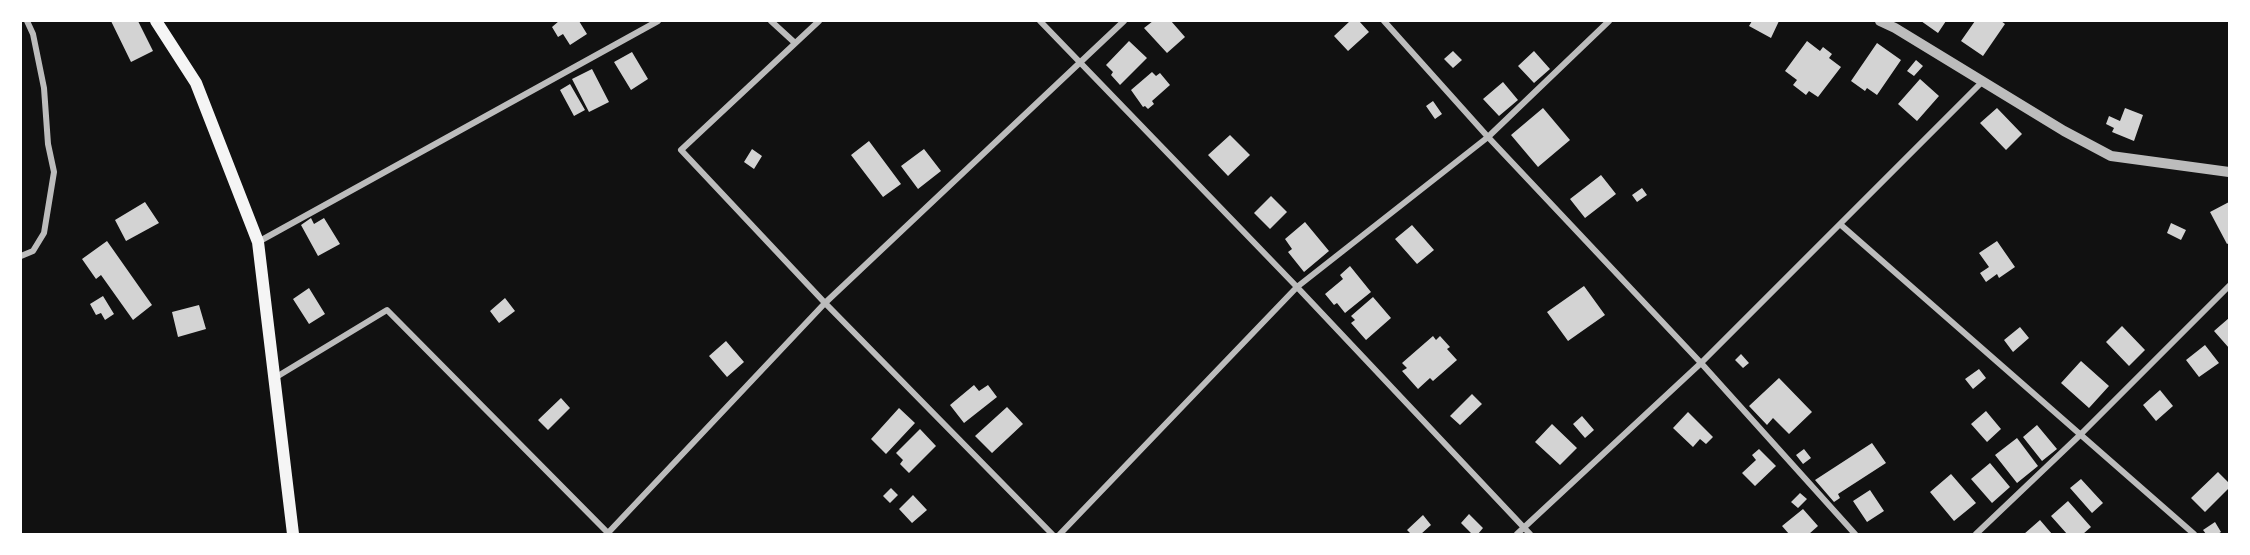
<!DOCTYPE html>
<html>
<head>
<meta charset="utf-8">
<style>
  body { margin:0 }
  #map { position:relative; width:2250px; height:555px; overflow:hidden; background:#111; font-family:"Space Grotesk",sans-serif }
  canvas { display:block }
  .frame { position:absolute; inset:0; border:22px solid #fff; pointer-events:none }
</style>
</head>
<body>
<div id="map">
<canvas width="2250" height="555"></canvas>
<div class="frame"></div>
</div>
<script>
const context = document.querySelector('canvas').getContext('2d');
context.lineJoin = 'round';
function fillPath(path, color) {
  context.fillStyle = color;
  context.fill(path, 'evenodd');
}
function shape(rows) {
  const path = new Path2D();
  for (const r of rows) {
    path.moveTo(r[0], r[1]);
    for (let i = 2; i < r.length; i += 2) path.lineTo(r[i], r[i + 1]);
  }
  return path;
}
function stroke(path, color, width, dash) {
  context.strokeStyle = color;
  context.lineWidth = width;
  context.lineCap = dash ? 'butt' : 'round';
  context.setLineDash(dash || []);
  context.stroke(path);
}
fillPath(shape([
  [111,21,138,21,153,51,131,62],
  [559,21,579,21,587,34,570,45,563,34,558,37,552,27],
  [1153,21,1171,21,1185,37,1167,53,1144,28],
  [1350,21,1359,21,1369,32,1348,51,1334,36],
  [1752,21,1779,21,1771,38,1749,26],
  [1921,21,1946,21,1938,33],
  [1975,21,2001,21,2005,24,1983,56,1961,41],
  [1129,41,1147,58,1120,85,1111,75,1113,72,1106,65],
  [1807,41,1820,51,1823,47,1832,54,1829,58,1841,67,1818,97,1809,91,1806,95,1793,85,1797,80,1785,71],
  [1877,43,1901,60,1877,95,1867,88,1865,91,1851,81],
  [1453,51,1462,60,1453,68,1444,59],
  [1534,51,1550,69,1534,83,1518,66],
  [632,52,648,79,631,90,614,62],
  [1916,60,1923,66,1914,76,1907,71],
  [592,69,609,102,589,112,572,79],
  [1152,72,1156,76,1160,73,1170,85,1152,101,1154,104,1148,109,1145,106,1143,107,1131,90],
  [1920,79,1939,96,1917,121,1898,104],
  [1503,82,1518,100,1499,116,1483,99],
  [570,84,585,110,574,116,560,90],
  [1433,101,1442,114,1435,119,1426,106],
  [1543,108,1570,140,1538,167,1511,135],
  [1997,108,2022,134,2006,150,1980,123],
  [2125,108,2143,115,2134,141,2112,132,2114,128,2106,124,2109,116,2120,121],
  [1230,135,1250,155,1228,176,1208,155],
  [869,141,901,184,883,197,851,155],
  [752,149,762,156,754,169,744,162],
  [924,149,941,171,918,189,901,166],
  [1601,175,1616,194,1585,218,1570,199],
  [1642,188,1647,195,1637,202,1632,195],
  [1271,196,1287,212,1270,229,1254,213],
  [145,202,159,223,126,241,115,220],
  [2229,202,2229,243,2227,244,2210,212],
  [311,218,314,224,324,218,340,244,318,256,301,225],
  [1305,222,1329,251,1304,272,1288,252,1292,249,1285,239],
  [2171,223,2186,230,2181,240,2167,233],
  [1412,225,1434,250,1417,264,1395,239],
  [107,241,152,305,133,320,101,275,96,279,82,259],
  [1997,241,2015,267,1999,278,1997,274,1986,282,1980,273,1989,267,1979,253],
  [1350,266,1371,292,1345,313,1337,303,1334,305,1325,294,1343,279,1340,275],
  [1584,286,1605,315,1568,341,1547,312],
  [309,288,325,314,309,324,293,299],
  [103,296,114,314,105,320,101,313,96,315,90,304],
  [1373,297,1391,318,1366,340,1351,323,1355,320,1351,316],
  [505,298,515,311,499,323,490,311],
  [199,305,206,329,178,337,172,312],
  [2229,318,2229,348,2214,331],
  [2122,326,2145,350,2129,366,2106,342],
  [2020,327,2029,338,2013,352,2004,340],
  [1433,336,1436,340,1440,336,1450,347,1447,349,1457,360,1433,381,1430,378,1418,389,1402,371,1407,368,1402,363],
  [726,341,744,362,727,377,709,356],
  [2205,345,2219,363,2199,377,2186,360],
  [1741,354,1749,363,1743,368,1735,360],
  [2081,361,2109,386,2089,408,2061,383],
  [1979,369,1986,378,1973,389,1965,379],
  [1779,378,1812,412,1789,434,1773,418,1767,425,1749,406],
  [974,385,979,391,988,385,997,397,964,423,950,405],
  [2160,390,2173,406,2156,421,2143,405],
  [1472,394,1482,404,1460,425,1450,416],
  [561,398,570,408,548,430,538,420],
  [1007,407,1023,424,992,453,975,436],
  [899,408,915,423,886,454,871,439],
  [1986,411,2001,429,1987,442,1971,424],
  [1688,412,1713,437,1706,444,1700,439,1693,447,1673,428],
  [1582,416,1594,430,1585,438,1573,424],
  [1552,424,1577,448,1560,465,1535,442],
  [2037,425,2057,449,2042,461,2023,437],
  [920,429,936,446,909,473,900,464,903,460,896,453],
  [2017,438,2038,466,2017,483,1995,455],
  [1872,443,1886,463,1838,494,1840,498,1834,502,1815,480],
  [1759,449,1776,466,1755,486,1742,473,1756,460,1752,455],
  [1804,449,1811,458,1803,464,1796,455],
  [1990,463,2010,487,1992,503,1971,479],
  [2218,472,2229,483,2229,488,2205,512,2191,498],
  [1951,474,1976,503,1954,521,1930,492],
  [2081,479,2103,503,2092,513,2070,488],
  [891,488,898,495,890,503,883,496],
  [1870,490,1884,511,1867,522,1853,501],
  [1800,493,1807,499,1798,508,1791,502],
  [913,495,927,510,912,523,899,509],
  [2068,501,2091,527,2083,534,2067,534,2051,516],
  [1803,509,1818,526,1809,534,1789,534,1782,526],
  [1469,514,1483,528,1478,534,1472,534,1461,523],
  [1423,515,1431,525,1421,534,1411,534,1407,530],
  [2040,520,2052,534,2024,534],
  [2215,522,2221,532,2218,534,2206,534,2203,530]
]), '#d3d3d3');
stroke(shape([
  [771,21,795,43],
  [819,21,681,150,825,303,1052,534],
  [1040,21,1297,287,1530,534],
  [1384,21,1488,137,1701,363,1855,534],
  [1841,225,2194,534],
  [258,242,658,21],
  [21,256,33,251,44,233,54,172,48,144,44,88,33,34,27,21],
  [273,379,387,310,609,534],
  [607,534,825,303,1124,21],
  [1060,534,1297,287,1488,137,1609,21],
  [1517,534,1701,363,1982,82],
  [1976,534,2080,435,2229,286]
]), '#bcbcbc', 6);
stroke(shape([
  [1880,21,1895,28,2064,131,2111,156,2229,172]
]), '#bcbcbc', 10);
stroke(shape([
  [156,21,196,83,258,242,293,534]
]), '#f5f5f5', 12);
</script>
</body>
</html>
